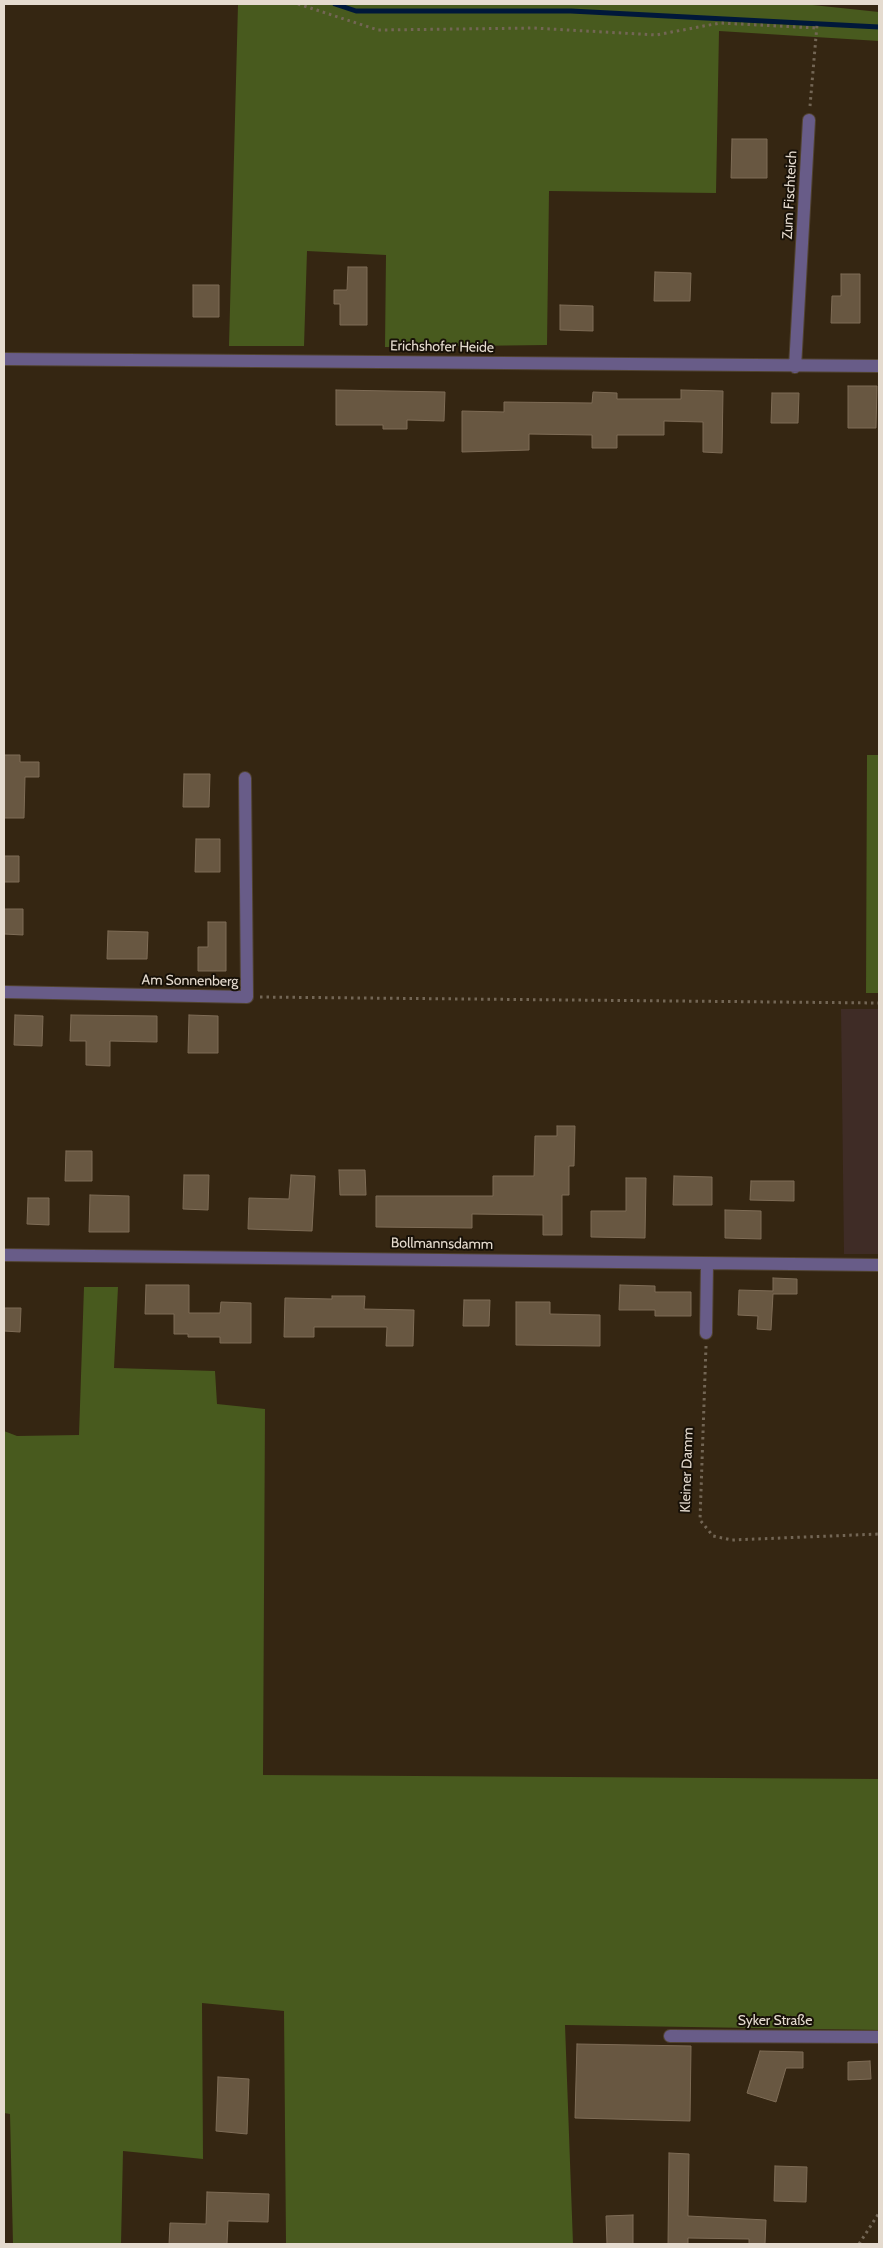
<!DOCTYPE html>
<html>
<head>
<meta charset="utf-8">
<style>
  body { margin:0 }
  #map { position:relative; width:883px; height:2248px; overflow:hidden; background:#352612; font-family:Cabin,sans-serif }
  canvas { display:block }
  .frame { position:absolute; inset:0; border:5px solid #e5dbcf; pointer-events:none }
</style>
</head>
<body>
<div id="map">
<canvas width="883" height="2248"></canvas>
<div class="frame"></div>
</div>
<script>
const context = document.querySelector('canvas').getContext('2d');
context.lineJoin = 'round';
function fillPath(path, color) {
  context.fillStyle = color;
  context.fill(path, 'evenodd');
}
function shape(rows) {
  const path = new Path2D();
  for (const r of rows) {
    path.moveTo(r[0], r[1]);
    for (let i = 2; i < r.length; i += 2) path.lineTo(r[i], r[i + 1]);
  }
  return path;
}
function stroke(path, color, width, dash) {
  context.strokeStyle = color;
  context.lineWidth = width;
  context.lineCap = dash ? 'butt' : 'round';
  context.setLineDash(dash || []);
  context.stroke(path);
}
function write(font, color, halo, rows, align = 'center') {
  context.font = font + ' Cabin,sans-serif';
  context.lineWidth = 4;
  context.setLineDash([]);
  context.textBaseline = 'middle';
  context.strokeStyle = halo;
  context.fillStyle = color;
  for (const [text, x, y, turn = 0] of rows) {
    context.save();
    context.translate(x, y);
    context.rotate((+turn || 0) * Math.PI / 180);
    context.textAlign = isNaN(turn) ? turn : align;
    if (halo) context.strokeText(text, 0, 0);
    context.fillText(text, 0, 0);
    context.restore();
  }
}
fillPath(shape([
  [841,1009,879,1009,879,1254,844,1254]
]), '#3f2c26');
fillPath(shape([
  [238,4,803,4,879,12,879,41,719,31,716,193,549,191,547,345,385,347,386,255,307,251,304,346,229,346],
  [867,755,879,755,879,993,866,993],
  [84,1287,118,1287,114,1368,215,1371,217,1404,265,1409,263,1775,879,1779,879,2030,565,2025,573,2244,286,2244,284,2011,202,2003,203,2159,123,2151,121,2244,13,2244,10,2114,4,2113,4,1431,17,1436,79,1435]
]), '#485a1e');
stroke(shape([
  [335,4,356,11,571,11,879,27]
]), '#00183a', 5);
const building = shape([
  [732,139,767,139,767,178,731,178,732,139],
  [348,267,367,267,367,325,340,325,340,304,334,304,334,290,347,290,348,267],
  [655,272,691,273,690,301,654,301,655,272],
  [841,274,860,274,860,323,831,323,832,296,841,296,841,274],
  [193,285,219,285,219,317,193,317,193,285],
  [560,305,593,306,593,331,560,330,560,305],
  [848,386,877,386,876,428,848,428,848,386],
  [336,390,445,392,444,421,407,420,407,429,383,429,383,425,336,425,336,390],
  [681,390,723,391,722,453,703,452,703,422,664,421,664,435,617,435,617,448,592,448,592,435,529,434,529,450,462,452,462,411,504,412,504,402,592,403,593,392,617,393,617,399,681,399,681,390],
  [772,393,799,393,798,423,771,423,772,393],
  [4,755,20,755,20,762,39,762,39,777,25,777,24,818,4,818,4,755],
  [184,774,210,774,209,807,183,807,184,774],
  [196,839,220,839,220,872,195,872,196,839],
  [4,856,19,856,19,882,4,882,4,856],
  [4,909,23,909,23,935,4,934,4,909],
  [208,922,226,922,226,971,198,971,198,947,208,947,208,922],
  [108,931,148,932,147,959,107,959,108,931],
  [15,1015,43,1016,42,1046,14,1045,15,1015],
  [71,1015,157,1016,157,1042,110,1041,110,1066,86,1065,86,1041,70,1041,71,1015],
  [189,1015,218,1016,218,1053,188,1053,189,1015],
  [557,1126,575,1126,574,1166,569,1166,569,1195,562,1195,562,1235,543,1235,543,1215,472,1214,472,1228,376,1227,376,1196,493,1196,493,1176,534,1176,535,1136,557,1136,557,1126],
  [66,1151,92,1151,92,1181,65,1181,66,1151],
  [339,1170,365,1170,366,1195,340,1195,339,1170],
  [184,1175,209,1175,208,1210,183,1209,184,1175],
  [291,1175,315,1176,312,1231,248,1229,249,1198,289,1199,291,1175],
  [674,1176,712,1177,712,1205,673,1205,674,1176],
  [626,1178,646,1178,645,1238,591,1237,591,1211,626,1211,626,1178],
  [751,1181,794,1181,794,1201,750,1200,751,1181],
  [90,1195,129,1196,129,1232,89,1232,90,1195],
  [28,1198,49,1198,49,1225,27,1224,28,1198],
  [725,1210,761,1211,761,1239,725,1238,725,1210],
  [773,1278,797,1279,797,1294,773,1294,771,1330,757,1329,758,1316,738,1315,739,1290,773,1291,773,1278],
  [146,1285,189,1285,189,1313,220,1313,221,1302,251,1303,251,1343,220,1343,220,1337,188,1337,188,1334,174,1334,174,1314,145,1314,146,1285],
  [620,1285,655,1286,655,1292,691,1292,691,1316,655,1316,655,1310,619,1310,620,1285],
  [332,1296,365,1296,364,1309,414,1310,413,1346,386,1346,387,1327,314,1327,314,1337,284,1337,285,1298,332,1299,332,1296],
  [464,1300,490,1300,489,1326,463,1326,464,1300],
  [516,1302,550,1302,550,1314,600,1315,600,1346,516,1345,516,1302],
  [4,1308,21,1308,20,1332,4,1331,4,1308],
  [577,2044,691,2046,690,2121,575,2118,577,2044],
  [760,2051,803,2052,803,2068,786,2068,776,2102,747,2093,760,2051],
  [870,2061,871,2079,848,2080,848,2062,870,2061],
  [218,2077,249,2079,247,2134,216,2131,218,2077],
  [669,2153,689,2154,688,2216,766,2220,765,2244,749,2244,749,2239,688,2238,688,2244,668,2244,669,2153],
  [775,2166,807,2167,806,2202,774,2201,775,2166],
  [207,2192,269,2194,268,2222,228,2221,227,2244,169,2244,170,2223,206,2224,207,2192],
  [633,2215,633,2244,607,2244,606,2216,633,2215]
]);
fillPath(building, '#685741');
stroke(building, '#7e6c56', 1);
const minor = shape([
  [4,359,879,366],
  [795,367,809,120],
  [4,992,247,997,245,778],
  [4,1255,879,1265],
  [706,1333,707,1264],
  [670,2036,879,2037]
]);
stroke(minor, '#514330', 14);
stroke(shape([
  [298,4,378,30,534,28,656,35,720,23,816,28],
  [810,106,817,25],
  [260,997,879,1003],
  [706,1346,700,1520,713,1536,732,1540,879,1534],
  [859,2244,879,2213]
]), '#736655', 3, [2.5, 4]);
stroke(minor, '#685c88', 12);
write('14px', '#e5dbcf', '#181108', [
  ["Zum Fischteich",790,195,-87],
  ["Erichshofer Heide",442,347,1],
  ["Am Sonnenberg",190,981,1],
  ["Bollmannsdamm",442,1244,1],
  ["Kleiner Damm",687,1470,-88],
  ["Syker Straße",775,2021]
]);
</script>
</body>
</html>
